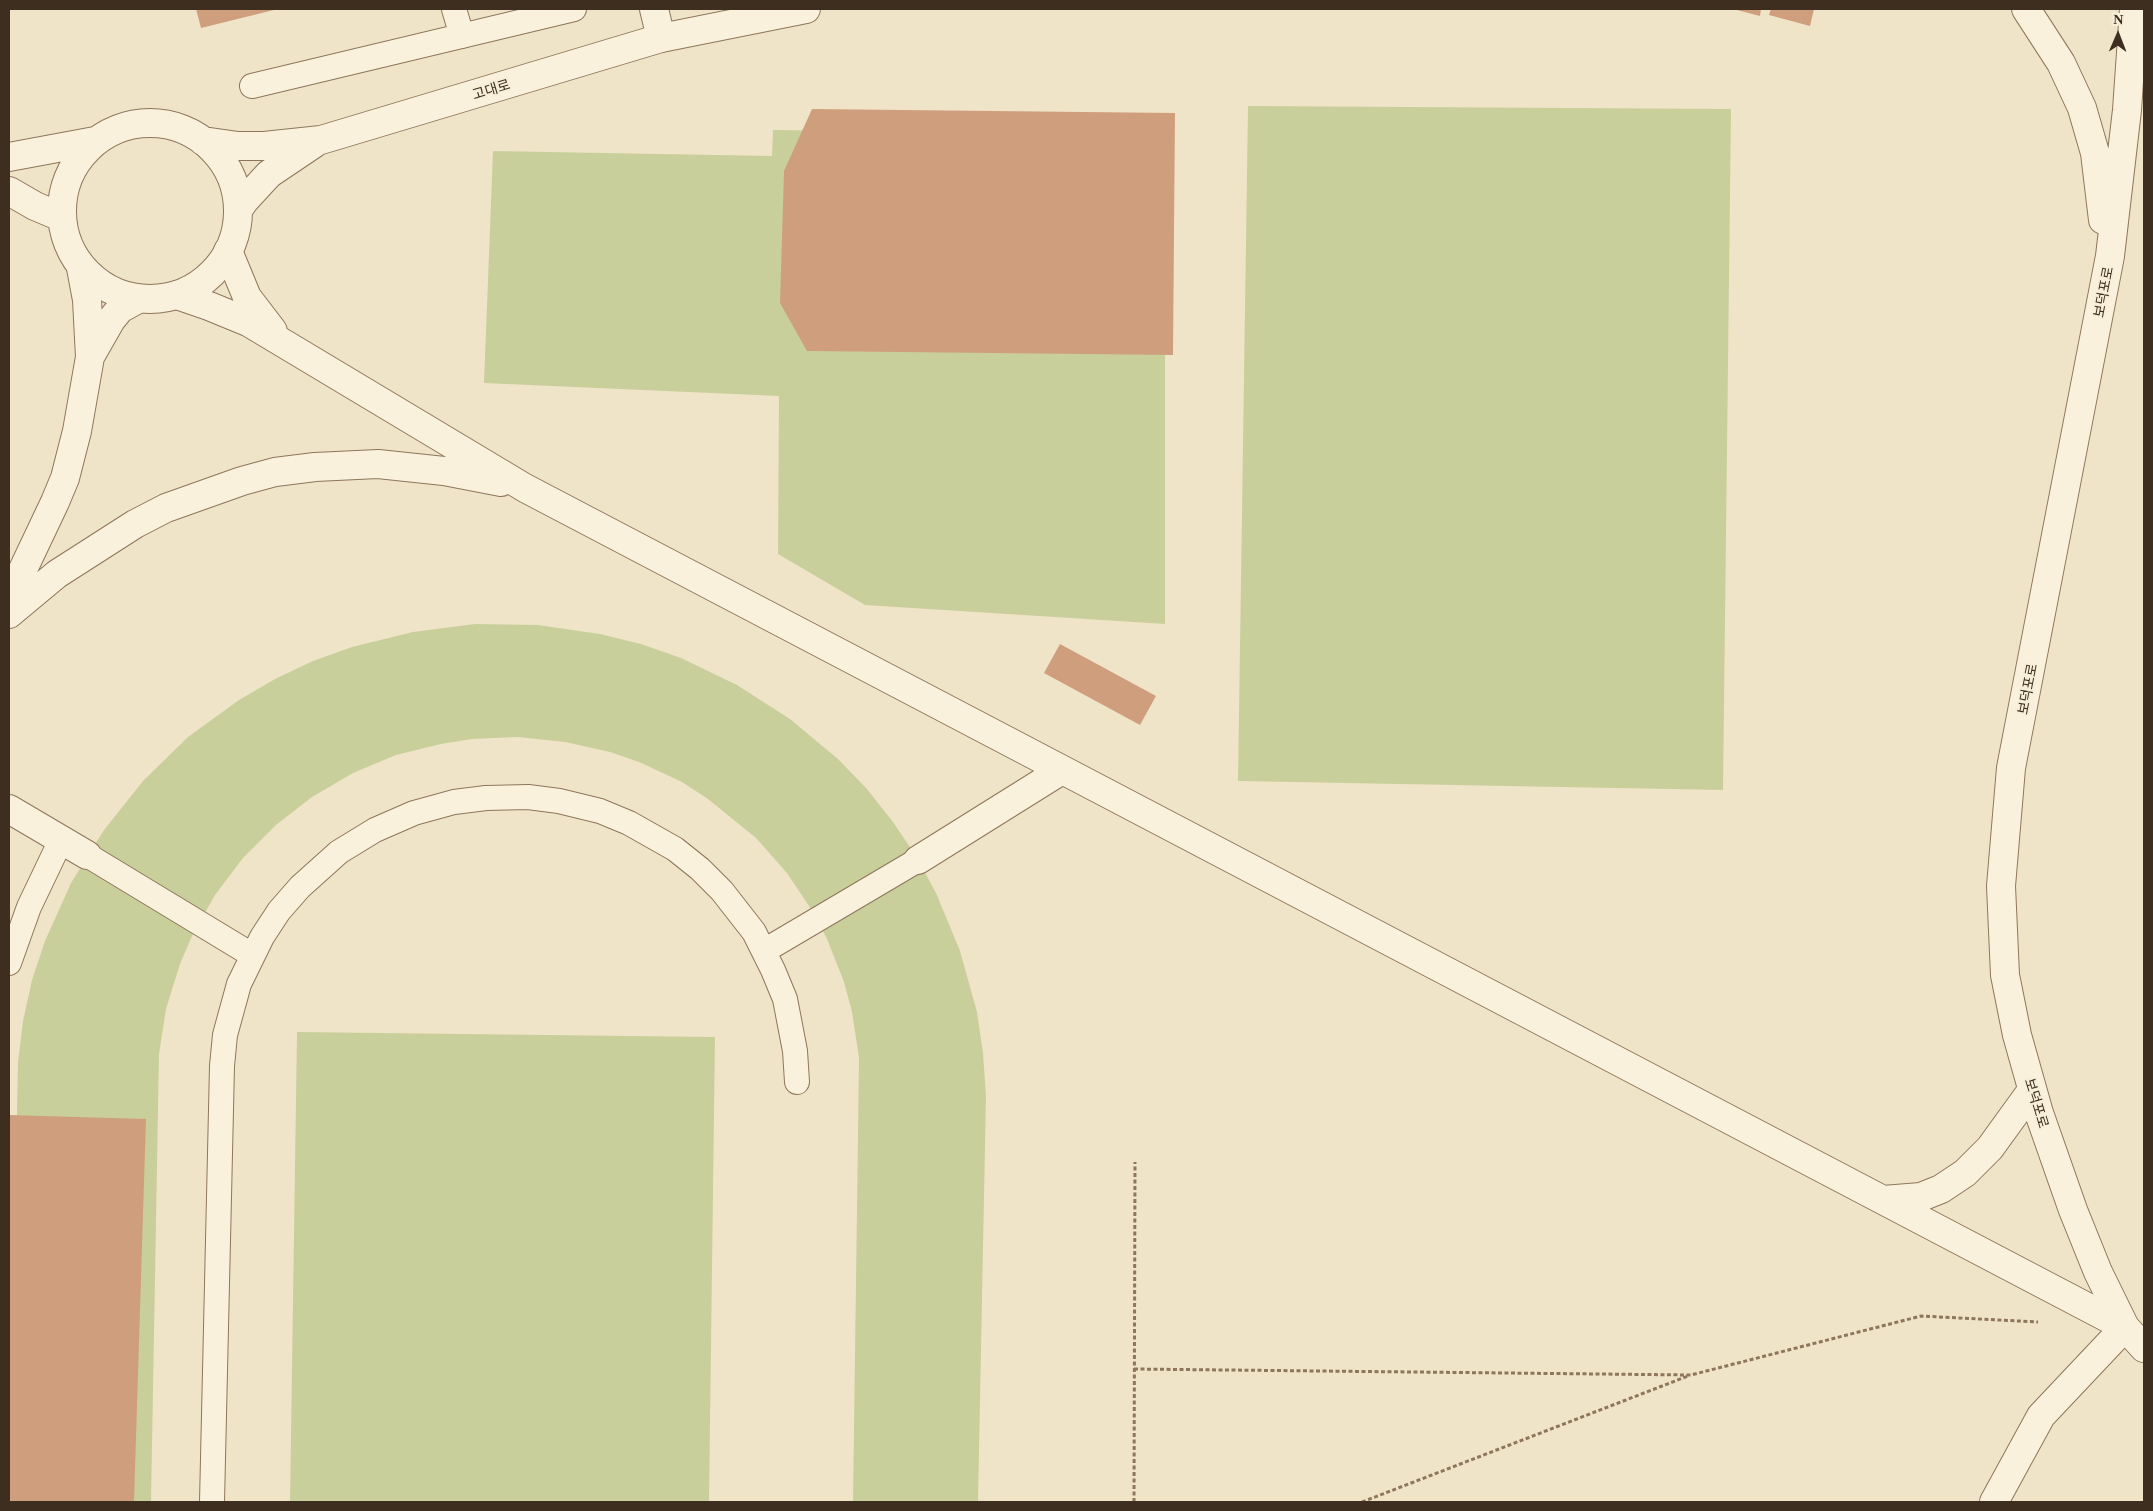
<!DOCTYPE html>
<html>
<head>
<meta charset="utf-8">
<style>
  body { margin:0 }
  #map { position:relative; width:2153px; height:1511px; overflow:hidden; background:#f0e4c8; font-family:Georgia,serif }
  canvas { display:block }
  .frame { position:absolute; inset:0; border:10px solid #3d2e20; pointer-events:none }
  .north { position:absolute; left:2093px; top:10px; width:50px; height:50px; -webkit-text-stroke:4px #f7eed8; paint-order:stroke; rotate:1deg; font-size:14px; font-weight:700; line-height:20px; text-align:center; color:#3d2e20 }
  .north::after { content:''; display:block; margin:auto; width:18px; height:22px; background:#3d2e20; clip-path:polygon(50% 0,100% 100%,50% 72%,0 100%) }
</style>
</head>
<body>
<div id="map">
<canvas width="2153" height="1511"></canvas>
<div class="frame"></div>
<div class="north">N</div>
</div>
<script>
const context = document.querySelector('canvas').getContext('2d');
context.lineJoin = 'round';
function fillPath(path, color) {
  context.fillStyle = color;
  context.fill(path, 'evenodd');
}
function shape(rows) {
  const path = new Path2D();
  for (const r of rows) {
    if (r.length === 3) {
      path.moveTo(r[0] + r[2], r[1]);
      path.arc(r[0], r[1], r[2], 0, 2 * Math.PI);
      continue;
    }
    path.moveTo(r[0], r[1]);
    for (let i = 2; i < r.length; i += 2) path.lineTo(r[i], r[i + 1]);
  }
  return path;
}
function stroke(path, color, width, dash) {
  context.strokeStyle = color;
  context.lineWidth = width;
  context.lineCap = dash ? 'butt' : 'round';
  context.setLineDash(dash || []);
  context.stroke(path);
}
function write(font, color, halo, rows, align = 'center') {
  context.font = font + ' Georgia,"Noto Sans KR",serif';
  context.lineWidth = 4;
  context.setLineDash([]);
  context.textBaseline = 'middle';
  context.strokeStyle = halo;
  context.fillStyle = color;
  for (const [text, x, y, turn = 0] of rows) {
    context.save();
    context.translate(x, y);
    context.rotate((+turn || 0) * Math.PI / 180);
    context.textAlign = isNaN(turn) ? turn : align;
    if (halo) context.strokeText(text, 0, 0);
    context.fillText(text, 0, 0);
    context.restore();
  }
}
fillPath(shape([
  [1248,106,1731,109,1723,790,1238,781],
  [773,130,1165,135,1165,624,865,605,778,554,779,396,484,383,493,151,772,156],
  [475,624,538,625,600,634,641,644,681,658,737,685,790,719,838,759,867,789,893,822,916,856,936,893,960,951,977,1012,983,1053,986,1096,978,1502,853,1502,859,1058,852,1012,844,982,827,939,813,912,787,873,756,838,708,799,682,782,639,762,610,752,565,742,518,737,472,739,441,744,396,755,353,773,312,797,276,825,243,858,215,895,192,936,180,964,166,1009,159,1054,151,1502,9,1502,18,1062,23,1021,32,980,45,941,71,883,104,830,143,781,188,737,239,700,275,679,313,661,352,647,413,632],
  [297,1032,715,1037,709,1502,290,1502]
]), '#c9cf9b');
fillPath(shape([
  [196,9,278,9,201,28],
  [1733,9,1761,9,1760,16],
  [1771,9,1814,9,1810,26,1769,15],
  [812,109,1175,113,1173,355,807,351,780,303,784,171],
  [1060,644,1156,696,1140,725,1044,673],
  [9,1115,146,1119,134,1502,9,1502]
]), '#cf9f7d');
const service = shape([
  [454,9,462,36],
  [252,86,574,9],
  [87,855,252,955],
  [764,951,918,860],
  [9,963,29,907,61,840],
  [212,1502,222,1066,225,1035,239,984,262,937,279,911,300,887,339,852,375,830,414,813,454,802,486,798,528,797,559,801,600,811,629,823,675,849,700,869,722,891,754,932,773,970,785,999,795,1051,797,1082]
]);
const minor = shape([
  [654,9,661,38],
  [228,251,247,297,273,331],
  [177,295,209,306,248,322,525,488,2125,1327,2041,1416,1994,1502],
  [91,355,111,320,120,309,138,299],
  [9,599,55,502,65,478,77,431,90,357,87,300,81,268],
  [9,614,57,574,135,524,166,508,242,481,275,472,315,467,378,464,444,471,501,482],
  [9,809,87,855],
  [918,860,1062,770],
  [1883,1200,1921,1197,1941,1189,1965,1173,1990,1148,2032,1090]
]);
const tertiary = shape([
  [2026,9,2061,63,2082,108,2095,153,2103,220],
  [2134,9,2127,110,2110,256,2011,768,2001,886,2005,975,2017,1035,2039,1113,2073,1210,2098,1272,2125,1327,2144,1348],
  [150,211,88],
  [203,141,238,146,264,146,321,140,661,38,806,9],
  [9,157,95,141],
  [9,191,35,206,61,217],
  [238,210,245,200,269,174,315,143]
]);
stroke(service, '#8d765c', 26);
stroke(minor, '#8d765c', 30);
stroke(tertiary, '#8d765c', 30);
stroke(shape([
  [1134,1369,1691,1375,1921,1316,2038,1322],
  [1134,1502,1135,1162],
  [1362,1502,1688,1376]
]), '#8d765c', 3, [4, 2.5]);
stroke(service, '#faf1dc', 24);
stroke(minor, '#faf1dc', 28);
stroke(tertiary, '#faf1dc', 28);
write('14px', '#3d2e20', '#f7eed8', [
  ["고대로",491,89,-17],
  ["보덕포로",2103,292,-79],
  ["보덕포로",2027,689,-79],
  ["보덕포로",2037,1103,73]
]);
</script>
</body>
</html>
